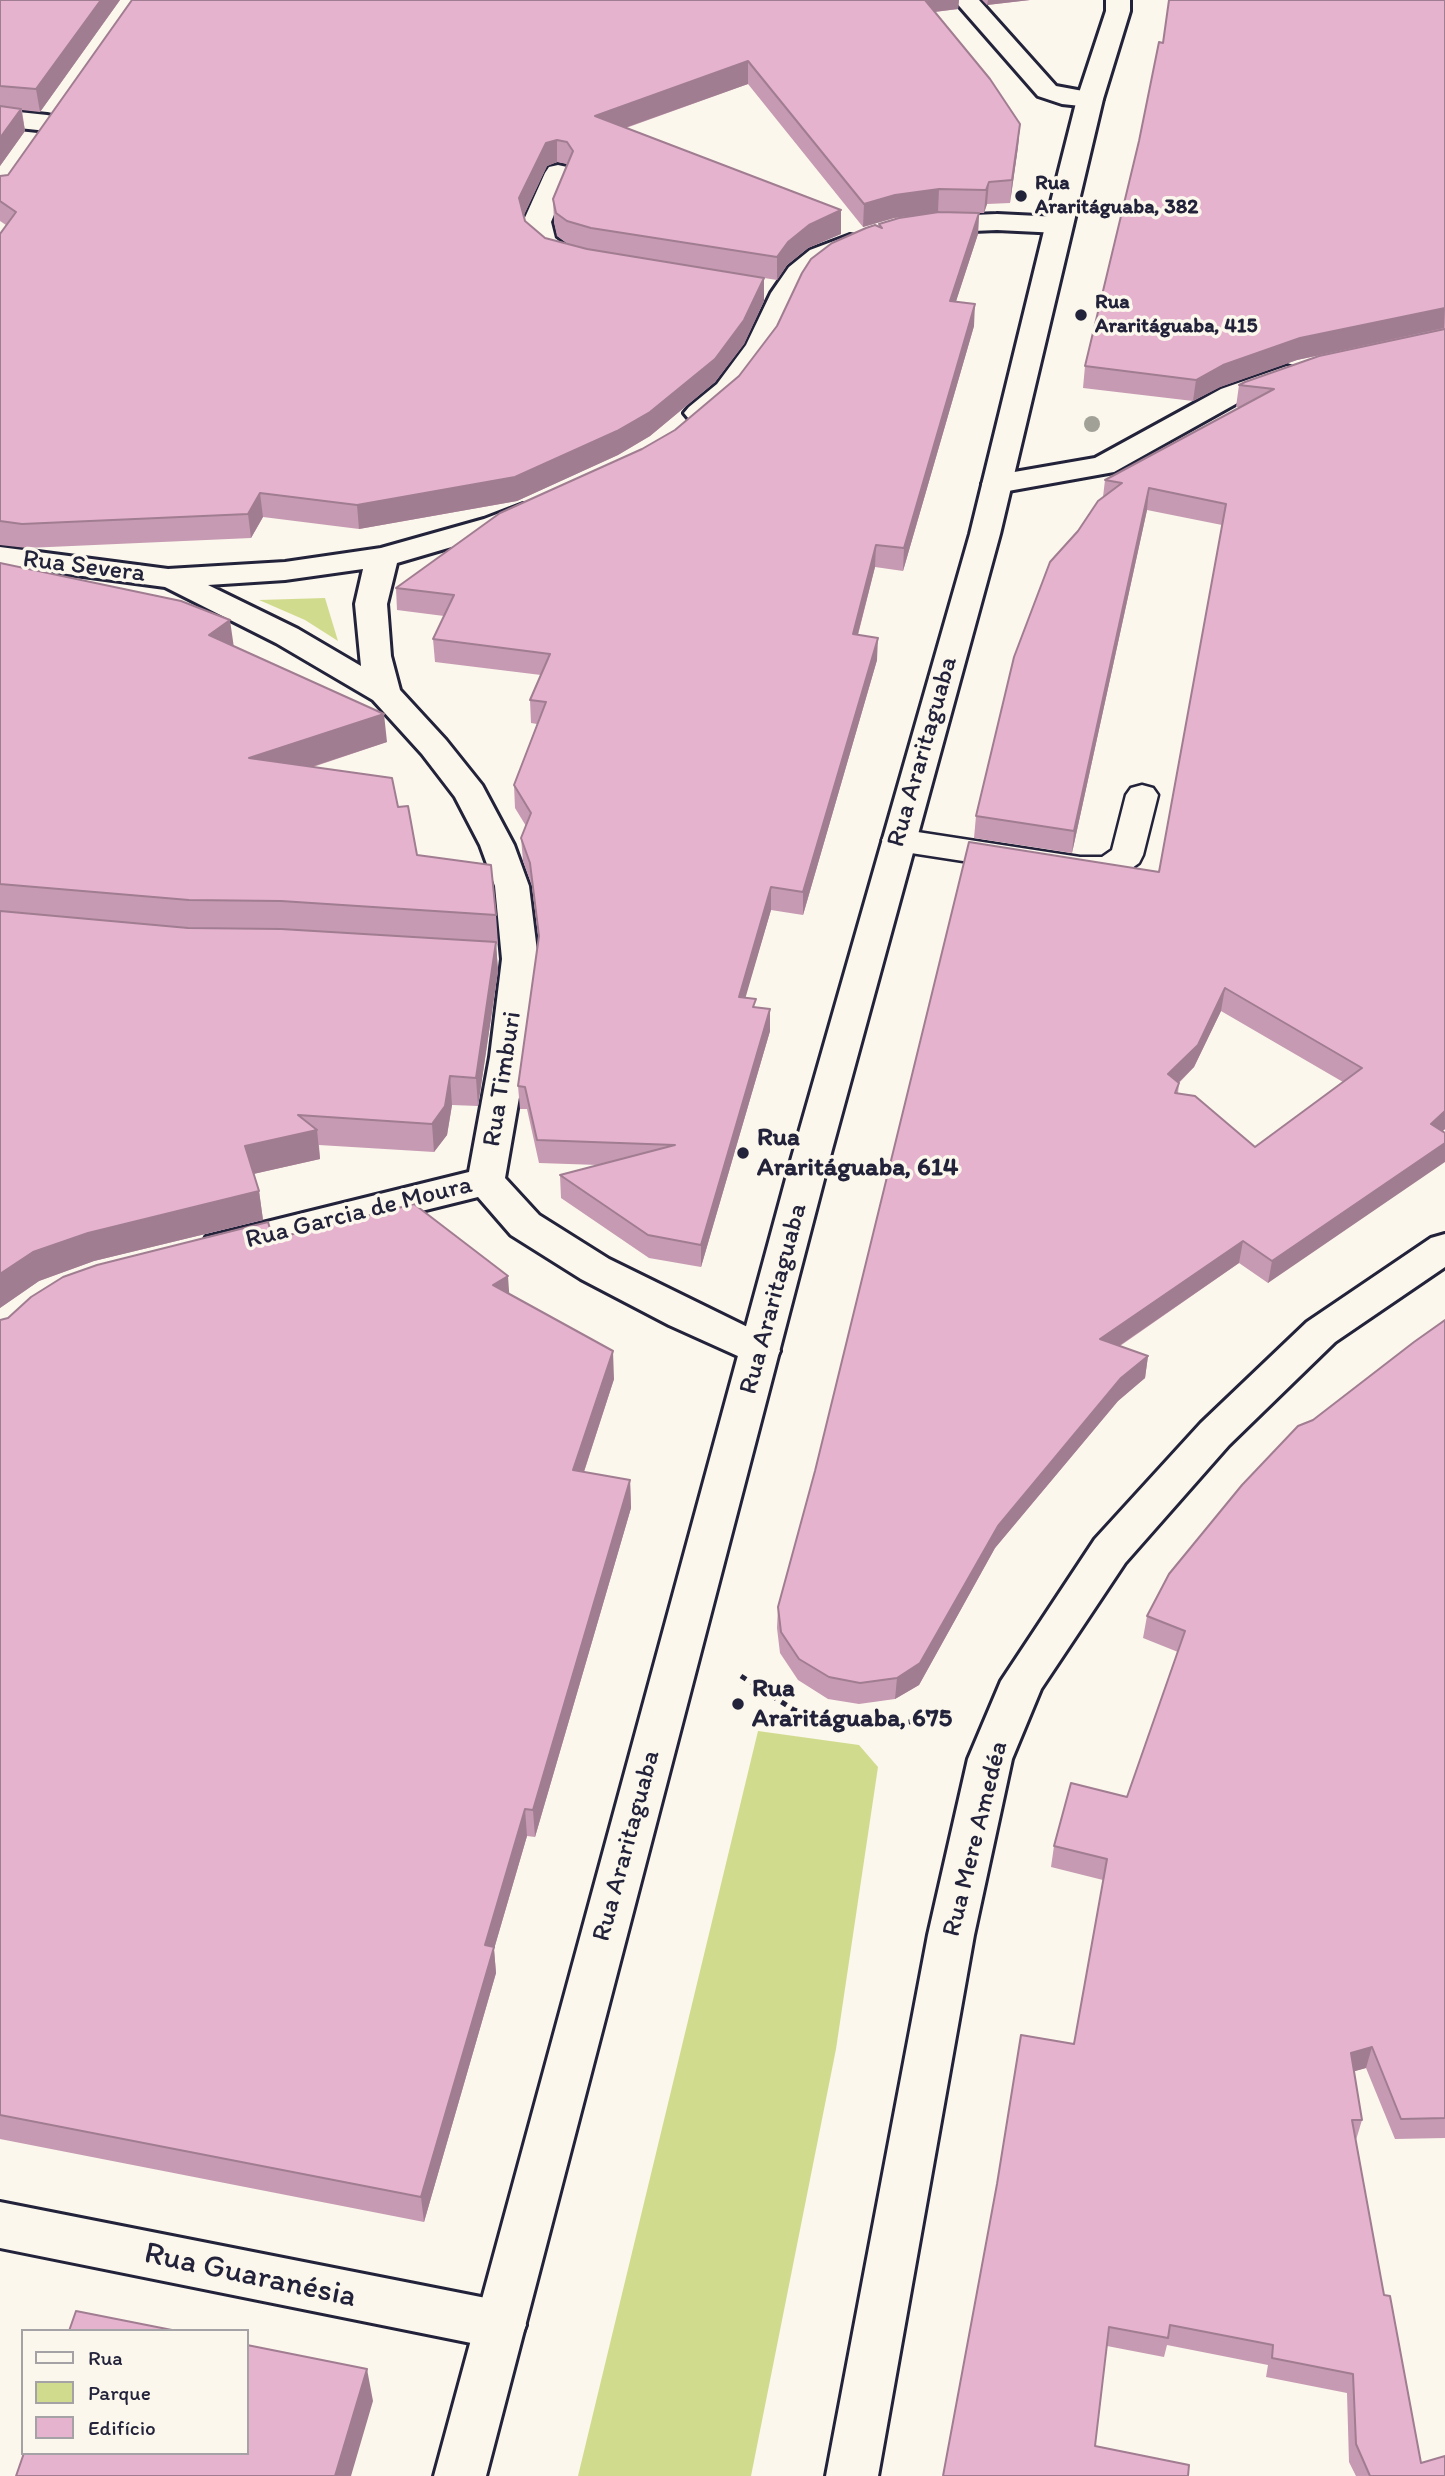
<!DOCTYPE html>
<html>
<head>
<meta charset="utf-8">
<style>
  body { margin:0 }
  #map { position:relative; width:1445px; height:2476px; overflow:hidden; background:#fbf7ec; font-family:Itim,sans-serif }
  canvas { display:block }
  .legend { position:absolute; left:21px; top:2329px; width:228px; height:126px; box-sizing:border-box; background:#fbf7ec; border:2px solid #a4a2a5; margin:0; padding:9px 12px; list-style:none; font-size:21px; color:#22223b }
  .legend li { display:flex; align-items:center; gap:14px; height:35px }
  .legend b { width:35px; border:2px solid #a4a2a5 }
</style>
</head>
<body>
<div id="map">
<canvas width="1445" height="2476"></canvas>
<ul class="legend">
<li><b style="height:9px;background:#fbf7ec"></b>Rua</li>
<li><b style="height:19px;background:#d1db8e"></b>Parque</li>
<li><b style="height:19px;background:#e6b3cf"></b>Edifício</li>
</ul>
</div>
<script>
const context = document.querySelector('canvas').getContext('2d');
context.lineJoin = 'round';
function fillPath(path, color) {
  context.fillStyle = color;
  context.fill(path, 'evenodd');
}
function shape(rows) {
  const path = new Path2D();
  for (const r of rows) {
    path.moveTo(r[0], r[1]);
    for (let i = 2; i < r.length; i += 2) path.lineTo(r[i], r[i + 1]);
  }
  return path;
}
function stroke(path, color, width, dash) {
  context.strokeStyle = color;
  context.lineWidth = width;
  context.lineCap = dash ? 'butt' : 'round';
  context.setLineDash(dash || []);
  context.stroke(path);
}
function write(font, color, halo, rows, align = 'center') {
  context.font = font + ' Itim,sans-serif';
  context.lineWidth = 7;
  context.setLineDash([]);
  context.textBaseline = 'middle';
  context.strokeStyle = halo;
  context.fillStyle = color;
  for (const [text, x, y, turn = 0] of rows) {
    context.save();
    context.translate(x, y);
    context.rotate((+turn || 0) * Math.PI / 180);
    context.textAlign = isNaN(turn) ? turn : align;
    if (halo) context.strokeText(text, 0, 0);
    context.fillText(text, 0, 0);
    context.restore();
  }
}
fillPath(shape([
  [325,598,338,641,305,620,259,600],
  [758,1731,859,1745,878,1767,836,2049,751,2476,578,2476]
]), '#d1db8e');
const lane = shape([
  [1142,785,1153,788,1158,795,1143,855,1139,863,1121,876,1109,879,1080,879,898,851,886,847,882,840,886,833,898,829,1080,857,1102,857,1112,850,1126,795,1131,788,1142,785]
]);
const street = shape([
  [954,0,979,0,1056,86,1099,94,1103,99,1099,104,1090,107,1062,104,1038,96,954,0],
  [0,110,47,115,56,117,60,123,56,129,47,131,0,126,0,110],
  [558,165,567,167,571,173,551,222,555,238,567,247,589,254,593,260,589,266,579,268,547,259,528,242,523,222,545,173,549,167,558,165],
  [997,214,1059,217,1069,219,1073,225,1069,231,1059,233,997,230,925,233,915,231,911,225,915,219,925,217,997,214],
  [850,235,860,237,864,243,860,249,830,262,809,279,799,293,774,347,737,396,709,419,699,422,689,419,684,413,689,407,717,384,746,345,771,293,789,267,810,250,850,235],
  [1287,366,1297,369,1301,375,1297,381,1241,401,1114,472,997,493,986,490,982,484,986,478,997,475,1095,458,1221,389,1287,366],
  [523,504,534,507,538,513,534,519,506,531,397,563,387,604,391,656,400,690,446,740,482,785,514,845,529,886,538,959,526,1057,505,1178,539,1215,609,1259,774,1340,780,1351,774,1362,760,1366,669,1325,581,1279,511,1235,478,1197,220,1261,206,1257,201,1247,206,1237,469,1172,490,1057,502,959,495,886,480,845,455,797,422,754,373,700,276,643,165,587,0,565,0,547,168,569,285,562,381,548,484,519,523,504],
  [363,569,355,604,361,666,298,629,208,585,285,580,363,569],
  [0,2202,501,2301,519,2308,526,2325,519,2342,501,2349,0,2248,0,2202]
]);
const secondary = shape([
  [1106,0,1130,0,1130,11,1103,99,1000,534,828,1164,486,2476,434,2476,790,1164,970,534,1053,194,1077,99,1106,11,1106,0],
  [1445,1234,1445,1267,1335,1342,1229,1445,1125,1563,1041,1689,1012,1759,974,1935,878,2476,826,2476,928,1935,968,1759,1001,1681,1095,1539,1201,1423,1307,1322,1431,1238,1445,1234]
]);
stroke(lane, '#22223b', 5);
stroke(street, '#22223b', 6);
stroke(secondary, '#22223b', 6);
stroke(shape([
  [741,1676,794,1710,841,1724,881,1726,915,1721]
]), '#22223b', 5, [6, 6]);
fillPath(lane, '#fbf7ec');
fillPath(street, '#fbf7ec');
fillPath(secondary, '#fbf7ec');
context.fillStyle = '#a1a198';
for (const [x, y] of [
  [1092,424]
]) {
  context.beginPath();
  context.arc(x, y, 8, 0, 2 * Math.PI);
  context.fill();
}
fillPath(shape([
  [0,0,120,0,40,112,22,110,25,131,0,166],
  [132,0,959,0,958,9,935,12,1020,124,1018,147,1010,203,987,204,984,213,979,213,978,234,956,301,974,326,903,571,875,567,858,635,877,660,803,915,771,910,745,997,755,1007,770,1009,770,1031,701,1267,649,1258,561,1198,560,1175,598,1165,539,1163,527,1109,520,1109,518,1086,539,942,532,886,523,861,521,838,526,826,515,808,514,785,537,724,531,723,530,700,541,675,435,662,433,639,444,616,397,610,396,588,675,430,739,376,879,226,879,224,932,213,894,218,863,227,748,84,626,128,841,210,841,234,808,248,787,265,777,280,764,278,764,301,744,344,715,382,650,436,618,455,517,501,359,529,263,517,251,538,27,548,0,545,0,234,6,225,0,221,0,176,8,175],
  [557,162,567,164,553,199,554,222,557,236,568,244,545,238,525,221,524,215,547,166],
  [982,0,1030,0,987,5],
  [1445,0,1445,329,1297,360,1220,387,1193,401,1083,388,1085,366,1163,43],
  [1445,329,1445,1129,1268,1283,1239,1263,1120,1346,1148,1356,1145,1378,1118,1401,995,1548,919,1685,895,1699,859,1704,828,1699,798,1680,780,1653,777,1628,778,1607,1159,872,1222,525,1147,510,1072,853,974,838,976,816,1078,531,1103,497,1105,480,1240,407,1236,407,1239,385],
  [1221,1011,1343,1082,1255,1147,1178,1094,1179,1083,1194,1067],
  [0,563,233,646,387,742,313,767,398,807,417,855,496,915,498,944,496,944,498,971,478,1106,452,1105,447,1135,434,1152,319,1145,320,1159,253,1174,259,1191,263,1220,94,1261,39,1281,0,1308],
  [273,1239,509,1294,614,1379,584,1472,630,1480,631,1508,535,1837,527,1836,494,1949,496,1973,424,2222,0,2139,0,1320],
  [1445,1320,1445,2138,1395,2139,1366,2068,1354,2071,1362,2120,1356,2140,1384,2295,1421,2463,1445,2476,1356,2476,1349,2462,1347,2393,1266,2377,1268,2365,1167,2345,1164,2357,1107,2346,943,2476,1074,2044,1103,1880,1051,1867,1054,1846,1127,1797,1178,1652,1143,1638,1147,1616,1313,1420]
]), '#c69ab2');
fillPath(shape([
  [101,0,120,0,40,112,36,89],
  [918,0,959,0,958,9,917,14],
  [988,0,1030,0,987,5],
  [748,61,748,84,596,138,595,116],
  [21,109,25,131,0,166,0,138],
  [1020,124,1018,147,1010,203,1012,180],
  [557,140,557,162,547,166,521,221,519,198,546,143],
  [989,182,987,204,984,213,986,190],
  [939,189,938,212,894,218,863,227,864,204,895,195],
  [841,210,841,234,808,248,787,265,777,280,777,257,788,242,809,225],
  [979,213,978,234,949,323,950,301],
  [764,278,764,301,744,344,715,382,650,436,618,455,517,501,359,529,357,505],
  [975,304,974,326,903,571,904,548],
  [1445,308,1444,328,1297,360,1220,387,1193,401,1196,380,1223,365,1300,338],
  [1149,488,1147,510,1072,853,1074,831],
  [260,493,263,517,251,538,248,514],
  [876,545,875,567,852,657,853,634],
  [230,620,234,648,209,635],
  [878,638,877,660,803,915,803,892],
  [384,714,387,742,253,786,249,758],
  [771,887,771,910,739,1020,739,997],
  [496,942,498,971,478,1106,476,1078],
  [1225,988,1221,1011,1194,1067,1165,1096,1168,1074],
  [770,1009,770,1031,701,1267,701,1245],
  [450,1076,452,1105,447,1135,434,1152,432,1124],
  [1445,1111,1445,1129,1426,1146,1431,1124],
  [317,1130,320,1159,249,1175,245,1146],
  [1445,1143,1445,1162,1268,1283,1272,1261],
  [259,1191,263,1220,94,1261,39,1281,0,1308,0,1274,33,1252,88,1233],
  [1243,1241,1239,1263,1097,1361,1100,1339],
  [508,1276,510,1305,493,1285],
  [613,1351,614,1379,575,1499,573,1470],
  [1148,1356,1145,1378,1118,1401,995,1548,919,1685,895,1699,897,1678,998,1526,1121,1378],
  [630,1480,631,1508,535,1837,533,1810],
  [525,1809,527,1836,494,1949,496,1973,424,2222,421,2197,485,1945],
  [1372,2047,1366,2068,1345,2074,1351,2053],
  [367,2369,373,2401,351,2476,335,2476]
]), '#a17d91');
const building = shape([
  [0,0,101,0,36,89,0,86,0,0],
  [132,0,925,0,990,79,1020,124,1012,180,989,182,986,190,939,189,895,195,864,204,748,61,595,116,841,210,809,225,788,242,777,257,591,228,567,221,556,213,553,199,573,151,567,142,557,140,546,143,519,198,525,221,545,238,587,249,764,278,744,320,715,359,650,412,617,431,515,477,357,505,260,493,248,514,22,524,0,521,0,234,16,212,0,201,0,176,8,175,132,0],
  [1169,0,1445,0,1445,308,1300,338,1223,365,1196,380,1085,366,1139,141,1159,42,1163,43,1169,0],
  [0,106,21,109,0,138,0,106],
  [939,212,979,213,950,301,975,304,904,548,876,545,853,634,878,638,803,892,771,887,739,997,756,999,753,1007,770,1009,701,1245,648,1235,560,1175,675,1145,537,1140,525,1087,518,1086,539,936,530,863,521,838,531,813,514,785,546,702,530,700,550,654,433,639,454,595,396,588,500,513,642,449,675,430,739,376,777,326,802,273,811,259,832,243,866,228,875,225,882,228,879,224,899,218,939,212],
  [1445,329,1445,1111,1431,1124,1445,1133,1445,1143,1272,1261,1243,1241,1100,1339,1148,1356,1121,1378,998,1526,920,1663,897,1678,860,1683,829,1677,799,1659,781,1632,778,1607,815,1471,969,842,1159,872,1226,504,1149,488,1074,831,976,816,1014,657,1050,562,1078,531,1098,501,1122,483,1105,480,1274,389,1239,385,1245,382,1319,356,1445,329],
  [1225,988,1362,1068,1255,1147,1195,1096,1175,1093,1179,1083,1168,1074,1198,1045,1225,988],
  [0,563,181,601,230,620,209,635,384,714,249,758,392,778,398,807,408,806,417,855,491,865,496,915,281,901,189,900,0,884,0,563],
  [0,911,188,928,281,929,496,942,476,1078,450,1076,445,1106,432,1124,298,1115,317,1130,245,1146,259,1191,88,1233,33,1252,0,1274,0,911],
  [414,1204,508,1276,493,1285,613,1351,573,1470,630,1480,533,1810,525,1809,485,1945,494,1947,421,2197,0,2115,0,1320,8,1318,31,1297,63,1277,97,1265,268,1222,273,1239,414,1204],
  [1445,1320,1445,2118,1401,2119,1372,2047,1351,2053,1362,2120,1352,2120,1384,2295,1390,2296,1421,2463,1445,2456,1445,2476,1370,2476,1356,2444,1353,2374,1272,2358,1273,2345,1170,2325,1168,2338,1109,2327,1095,2446,1189,2465,1188,2476,943,2476,997,2184,1021,2035,1074,2044,1107,1859,1054,1846,1071,1783,1127,1797,1185,1631,1147,1616,1169,1574,1242,1485,1298,1426,1313,1420,1414,1342,1445,1320],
  [76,2311,177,2331,69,2331,76,2311],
  [247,2345,367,2369,335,2476,16,2476,24,2453,247,2453,247,2345]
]);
fillPath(building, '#e6b3cf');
stroke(building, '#a17d91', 2);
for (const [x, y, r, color] of [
  [1021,196,7,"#22223b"],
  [1081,315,7,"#22223b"],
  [743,1153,7,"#22223b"],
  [738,1704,7,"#22223b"]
]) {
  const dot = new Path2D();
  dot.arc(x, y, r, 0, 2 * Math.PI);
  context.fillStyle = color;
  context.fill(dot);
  stroke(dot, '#fbf7ec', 2.5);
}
write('bold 21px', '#22223b', '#fbf7ec', [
  ["Rua",1035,184],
  ["Araritáguaba, 382",1035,208],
  ["Rua",1095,303],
  ["Araritáguaba, 415",1095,327]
], 'left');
write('26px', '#22223b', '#fbf7ec', [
  ["Rua Severa",84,567,7],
  ["Rua Araritaguaba",923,752,-74],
  ["Rua Timburi",503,1079,-81],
  ["Rua Garcia de Moura",359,1213,-14],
  ["Rua Araritaguaba",774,1299,-75],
  ["Rua Mere Amedéa",976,1839,-76],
  ["Rua Araritaguaba",627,1846,-75]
]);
write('bold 26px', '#22223b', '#fbf7ec', [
  ["Rua",757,1138],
  ["Araritáguaba, 614",757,1168],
  ["Rua",752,1689],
  ["Araritáguaba, 675",752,1719]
], 'left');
write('32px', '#22223b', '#fbf7ec', [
  ["Rua Guaranésia",250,2276,12]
]);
</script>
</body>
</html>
